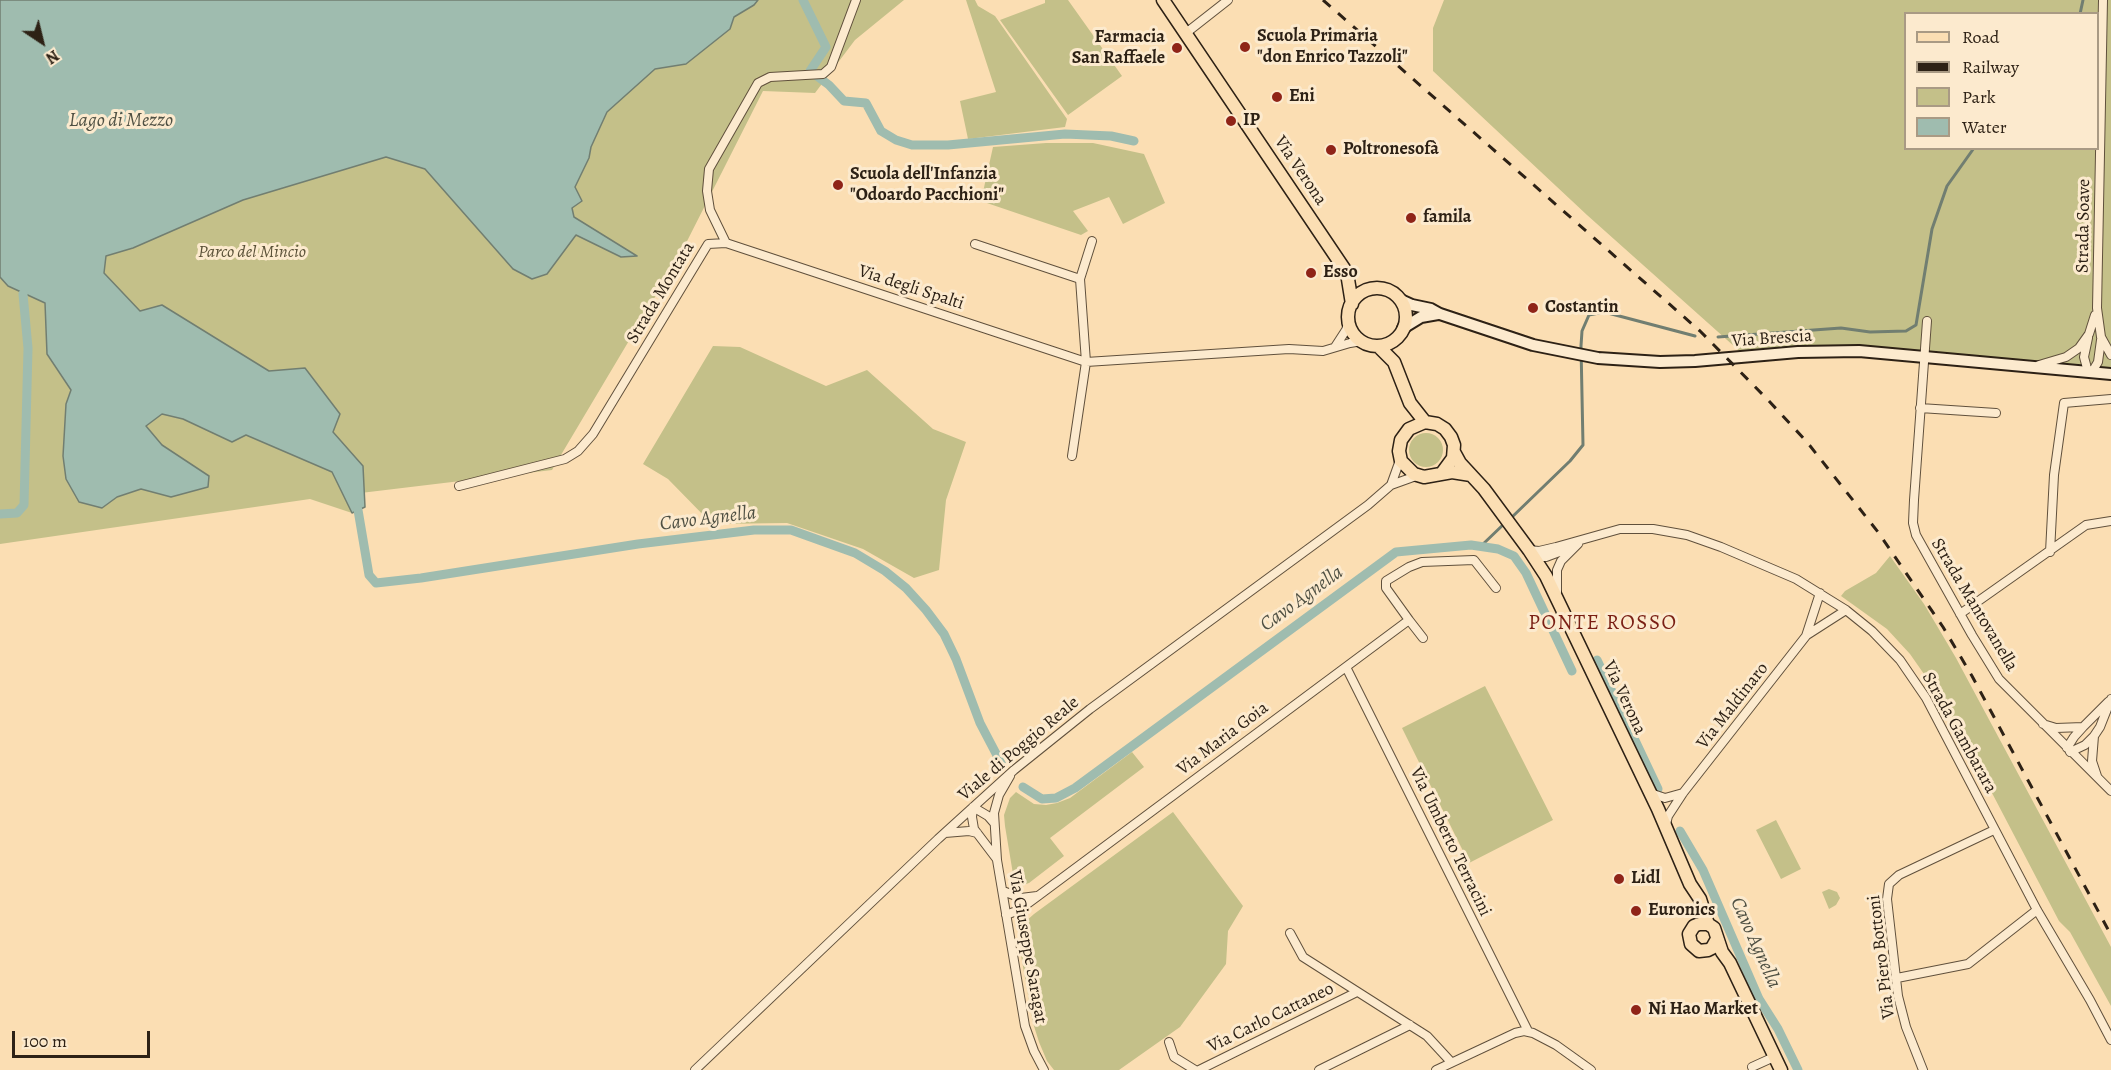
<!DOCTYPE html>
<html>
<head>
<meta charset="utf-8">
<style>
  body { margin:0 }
  #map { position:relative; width:2111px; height:1070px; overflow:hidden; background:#fbdeb3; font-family:Alegreya,serif }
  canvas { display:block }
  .legend { position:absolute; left:1904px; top:12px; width:195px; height:138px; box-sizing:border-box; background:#fceace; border:2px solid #a99a84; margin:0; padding:8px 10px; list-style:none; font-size:18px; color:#2d2115 }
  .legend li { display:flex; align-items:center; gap:12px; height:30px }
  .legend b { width:30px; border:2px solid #a99a84 }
  .north { position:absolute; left:12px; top:12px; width:60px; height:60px; -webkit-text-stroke:4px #fceace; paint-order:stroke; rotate:145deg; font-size:16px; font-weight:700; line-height:24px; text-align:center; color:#2d2115 }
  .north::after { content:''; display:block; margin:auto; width:21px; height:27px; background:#2d2115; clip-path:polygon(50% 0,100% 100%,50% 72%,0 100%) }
  .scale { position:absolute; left:12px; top:1031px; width:138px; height:27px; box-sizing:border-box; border:3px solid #2d2115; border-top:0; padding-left:8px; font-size:18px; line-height:21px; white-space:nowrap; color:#2d2115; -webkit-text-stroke:4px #fceace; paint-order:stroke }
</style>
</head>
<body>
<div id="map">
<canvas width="2111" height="1070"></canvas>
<ul class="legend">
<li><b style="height:8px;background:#fbdeb3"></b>Road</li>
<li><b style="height:8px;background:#2d2115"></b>Railway</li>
<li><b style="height:16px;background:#c4c089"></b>Park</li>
<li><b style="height:16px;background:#9fbcaf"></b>Water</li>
</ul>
<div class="north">N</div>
<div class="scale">100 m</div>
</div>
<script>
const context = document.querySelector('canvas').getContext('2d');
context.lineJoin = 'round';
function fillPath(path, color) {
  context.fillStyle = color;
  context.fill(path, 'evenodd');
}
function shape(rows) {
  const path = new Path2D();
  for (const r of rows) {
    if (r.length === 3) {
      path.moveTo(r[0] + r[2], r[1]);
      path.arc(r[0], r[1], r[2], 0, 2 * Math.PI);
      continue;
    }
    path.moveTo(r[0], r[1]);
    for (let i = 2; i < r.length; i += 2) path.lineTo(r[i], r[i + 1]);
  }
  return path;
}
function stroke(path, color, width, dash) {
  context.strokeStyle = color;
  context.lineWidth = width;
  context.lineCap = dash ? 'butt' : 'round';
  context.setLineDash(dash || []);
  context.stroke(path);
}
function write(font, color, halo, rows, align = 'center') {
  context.font = font + ' Alegreya,serif';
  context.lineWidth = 6;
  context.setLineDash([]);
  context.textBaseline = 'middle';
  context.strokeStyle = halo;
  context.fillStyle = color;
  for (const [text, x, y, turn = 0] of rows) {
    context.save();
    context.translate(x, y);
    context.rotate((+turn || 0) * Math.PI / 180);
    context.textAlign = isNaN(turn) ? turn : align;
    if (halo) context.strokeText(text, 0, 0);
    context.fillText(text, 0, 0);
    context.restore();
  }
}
fillPath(shape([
  [0,0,904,0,855,40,815,93,763,91,680,255,552,470,344,495,352,513,310,499,0,544],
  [966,0,975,0,978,6,995,16,1067,119,1065,127,968,139,960,101,996,92],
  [1045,0,1068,0,1122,76,1068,115,1000,20,1045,3],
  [1444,0,2111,0,2111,375,1884,353,1745,356,1587,215,1433,71,1433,28],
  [1906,14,2098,14,2098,148,1906,148],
  [1046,143,1093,143,1144,154,1165,203,1123,224,1109,197,1073,211,1088,231,1081,235,981,201,993,147],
  [713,346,740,347,826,386,867,370,933,429,966,442,946,500,939,570,914,578,863,549,787,523,712,524,668,479,643,464],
  [1426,450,17],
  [1890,556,1924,604,1956,658,2111,947,2111,1006,2070,932,2059,921,1947,707,1910,654,1887,629,1841,596,1845,591,1876,573],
  [1485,686,1553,820,1469,863,1402,728],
  [1132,752,1144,767,1050,838,1064,856,1029,883,1020,886,1016,884,1014,880,1005,826,1004,815,1010,798,1016,792,1034,804,1046,805,1057,803,1070,798],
  [1173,812,1243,906,1228,931,1226,964,1180,1027,1119,1070,1054,1070,1047,1061,1039,1042,1033,1023,1019,944,1025,922,1034,914],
  [1776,820,1801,869,1781,879,1756,830],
  [1829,889,1837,892,1840,898,1836,905,1829,909,1822,892]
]), '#c4c089');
const water = shape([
  [0,0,758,0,754,5,734,17,730,29,686,64,655,69,607,112,591,147,589,158,575,187,582,201,572,208,574,217,637,256,621,257,576,235,547,274,532,279,513,269,425,169,386,157,243,200,133,248,106,256,104,273,140,311,162,305,269,371,305,368,340,414,333,432,363,466,365,507,352,513,332,472,246,435,232,442,183,419,162,414,146,426,162,445,209,476,208,487,171,497,141,489,117,497,102,508,79,502,66,479,63,456,66,404,71,390,47,354,45,303,8,286,0,277,0,0]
]);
fillPath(water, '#9fbcaf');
stroke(water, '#717e71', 1.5);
stroke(shape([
  [2080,14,2083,0],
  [1718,337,1841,328,1870,332,1906,331,1916,325,1932,229,1947,186,1974,148],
  [1511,518,1570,461,1583,445,1581,346,1582,331,1589,315,1604,312,1695,336],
  [1481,546,1506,522]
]), '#717e71', 3);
stroke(shape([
  [803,0,826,47,810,71,829,85,844,101,866,103,881,131,896,140,912,145,948,145,1065,134,1111,136,1134,141],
  [358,510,369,575,376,583,421,578,638,544,754,530,791,530,855,553,885,571,906,588,926,610,944,634,956,659,980,723,1002,765],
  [0,514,17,513,24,505,28,348,23,294],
  [1597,660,1658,789],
  [1023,787,1042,799,1056,798,1075,788,1396,552,1471,545,1498,549,1514,556,1526,573,1572,671],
  [1680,831,1703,870,1759,999,1778,1029,1798,1070]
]), '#9fbcaf', 9);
const street = shape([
  [2103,0,2097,308,2101,337,2111,355],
  [1186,33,1228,0],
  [726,243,1086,362,1289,349,1323,351,1350,343,1362,341],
  [975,244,1080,279],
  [1927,321,1914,500,1913,523,1916,535,1972,635,1999,679,2111,791],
  [2088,338,2084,357,2088,372],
  [1335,347,1346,330,1349,321],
  [2039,365,2066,357,2079,348,2089,334,2095,315],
  [2092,372,2098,362,2101,340],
  [1920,408,1996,413],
  [1072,456,1086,362,1080,279,1092,241],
  [1391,485,1400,460],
  [459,486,565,459,578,451,593,434,708,244,726,243,710,210,707,191,709,169,758,83,770,77,823,74,831,67,856,0],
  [1529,550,1539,551,1556,547,1620,529,1653,529,1687,535,1721,547,1796,579,1846,610,1872,631,1900,660,1926,698,2037,910,2090,1000,2111,1040],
  [2050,552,2054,475,2064,403,2111,399],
  [1534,557,1546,557,1570,548],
  [1557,592,1557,570,1561,561,1578,544],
  [1960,614,2086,525,2111,521],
  [1409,620,1386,588,1386,581,1409,567,1422,562,1474,560,1496,588],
  [1807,635,1846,610],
  [1346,667,1528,1031],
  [2043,724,2056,728,2083,727,2108,702],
  [2067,748,2074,737,2083,727],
  [2070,752,2085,745,2094,736],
  [1010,776,999,795,994,813,997,860,1025,1026,1034,1051,1044,1070],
  [2097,776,2092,761,2094,736,2100,727,2111,699],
  [1650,793,1665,798,1683,793],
  [973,807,972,817,974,829,996,858],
  [973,807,988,816,994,823],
  [1666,824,1668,816,1683,793,1806,636,1820,593],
  [945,833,969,831,977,833],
  [1003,891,1021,898,1037,896],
  [1006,915,1019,910,1038,896,1409,620,1423,638],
  [1290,933,1303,957,1427,1036,1451,1062],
  [1897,978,1968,964,2037,910],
  [1169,1042,1174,1057,1195,1070],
  [1752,1067,1774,1057],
  [695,1070,938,839,1014,770,1090,709,1368,505,1391,485,1416,476],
  [1199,1070,1357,992],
  [1319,1070,1410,1025],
  [1436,1070,1515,1033,1524,1031,1533,1033,1556,1045,1591,1070],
  [1923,1070,1906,1027,1898,996,1887,899,1889,884,1899,875,1994,830]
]);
const secondary = shape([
  [1401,300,1412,305,1431,309,1440,314,1533,345,1598,358,1660,362,1695,361,1798,352,1859,351,2111,374],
  [1403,328,1421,317,1438,314]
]);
const primary = shape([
  [1163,0,1347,273,1352,304],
  [1377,317,29],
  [1378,346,1394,362,1410,403,1425,422],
  [1454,452,1460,463,1484,489,1529,550,1546,576,1658,809,1690,884,1700,899,1708,924],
  [1442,473,1453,458,1454,445,1451,437,1445,429,1437,424,1425,422,1409,429,1401,440,1399,451,1401,461,1414,474,1424,477,1452,472,1471,475],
  [1717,939,1712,948,1708,950,1699,951,1691,944,1689,934,1694,926,1699,924,1708,924,1714,928,1722,952,1730,963,1781,1070]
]);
stroke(street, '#60503c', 10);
stroke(secondary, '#2d2115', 14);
stroke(primary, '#2d2115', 15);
stroke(street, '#fceace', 8);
stroke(secondary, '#fceace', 10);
stroke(primary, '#fbdeb3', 12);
stroke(shape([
  [1323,0,1700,331,1768,400,1807,442,1878,532,1943,627,1972,676,2111,935]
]), '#2d2115', 3, [10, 10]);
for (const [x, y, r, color] of [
  [1245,47,6,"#8f2418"],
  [1177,48,6,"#8f2418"],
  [1277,97,6,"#8f2418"],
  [1231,121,6,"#8f2418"],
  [1331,150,6,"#8f2418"],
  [838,185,6,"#8f2418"],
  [1411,218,6,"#8f2418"],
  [1311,273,6,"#8f2418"],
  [1533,308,6,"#8f2418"],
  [1619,879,6,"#8f2418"],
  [1636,911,6,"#8f2418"],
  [1636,1010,6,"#8f2418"]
]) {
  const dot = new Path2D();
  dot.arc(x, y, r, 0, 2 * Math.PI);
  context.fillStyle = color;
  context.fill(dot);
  stroke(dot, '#fceace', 2);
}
write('bold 18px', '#2d2115', '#fceace', [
  ["Scuola Primaria",1257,37],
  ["\"don Enrico Tazzoli\"",1257,58],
  ["Farmacia",1165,38,"right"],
  ["San Raffaele",1165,59,"right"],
  ["Eni",1289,97],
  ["IP",1243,121],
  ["Poltronesofà",1343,150],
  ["Scuola dell'Infanzia",850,175],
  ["\"Odoardo Pacchioni\"",850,196],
  ["famila",1423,218],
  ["Esso",1323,273],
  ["Costantin",1545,308],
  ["Lidl",1631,879],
  ["Euronics",1648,911],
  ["Ni Hao Market",1648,1010]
], 'left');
write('18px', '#2d2115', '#fceace', [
  ["Via Verona",1300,171,56],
  ["Strada Soave",2084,226,-89],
  ["Via degli Spalti",911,288,18],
  ["Strada Montata",661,293,-59],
  ["Via Brescia",1772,339,-4],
  ["Strada Mantovanella",1974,605,59],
  ["Via Verona",1624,698,65],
  ["Via Maldinaro",1733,706,-52],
  ["Strada Gambarara",1959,733,61],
  ["Via Maria Goia",1223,739,-37],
  ["Viale di Poggio Reale",1019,749,-40],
  ["Via Umberto Terracini",1450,842,64],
  ["Via Giuseppe Saragat",1027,947,80],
  ["Via Piero Bottoni",1882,957,-97],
  ["Via Carlo Cattaneo",1271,1018,-26]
]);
write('italic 18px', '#5a5138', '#fceace', [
  ["Parco del Mincio",252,253]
]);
write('italic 20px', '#4f5043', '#fceace', [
  ["Lago di Mezzo",121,121],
  ["Cavo Agnella",708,519,-7],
  ["Cavo Agnella",1302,599,-36],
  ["Cavo Agnella",1755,943,66]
]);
context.letterSpacing = '1.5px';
write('21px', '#7a1f14', '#fceace', [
  ["PONTE ROSSO",1603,624]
]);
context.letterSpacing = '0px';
</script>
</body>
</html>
